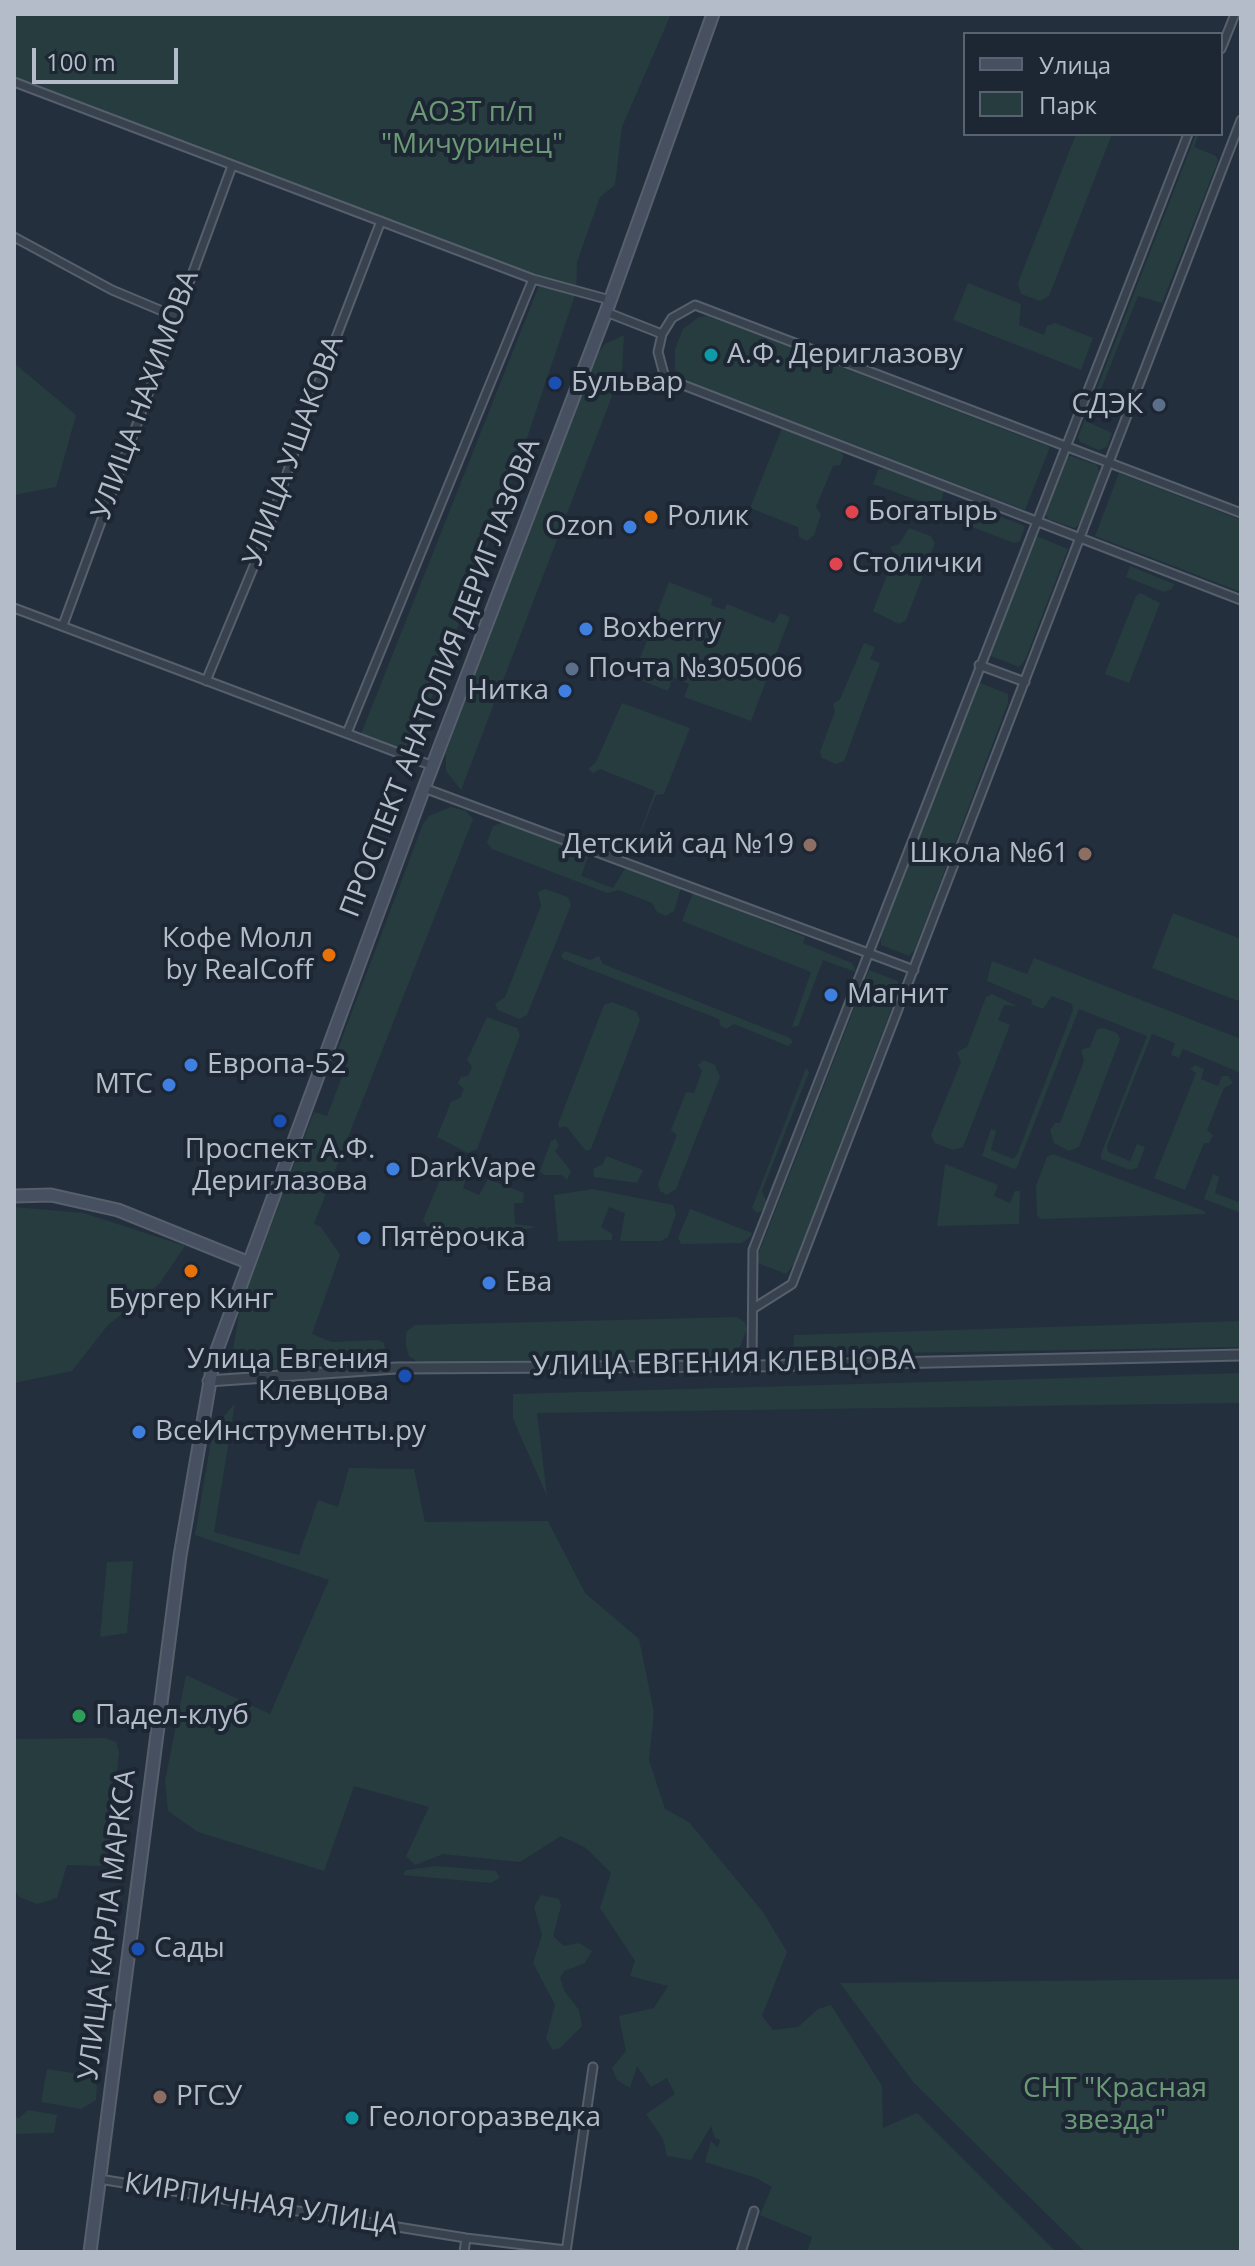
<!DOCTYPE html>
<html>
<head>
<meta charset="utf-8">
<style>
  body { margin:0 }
  #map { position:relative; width:1255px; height:2266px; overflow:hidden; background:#242f3e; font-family:"Open Sans",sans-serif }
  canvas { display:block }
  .frame { position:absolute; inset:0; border:16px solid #b4bcc9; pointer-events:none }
  .legend { position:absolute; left:963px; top:32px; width:260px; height:104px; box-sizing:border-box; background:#1d2633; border:2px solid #59626f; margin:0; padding:10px 14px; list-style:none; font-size:24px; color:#b4bcc9 }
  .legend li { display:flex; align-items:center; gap:16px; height:40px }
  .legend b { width:40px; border:2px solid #59626f }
  .scale { position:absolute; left:32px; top:48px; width:146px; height:36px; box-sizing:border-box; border:4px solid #b4bcc9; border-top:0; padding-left:10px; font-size:24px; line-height:28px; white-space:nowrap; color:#b4bcc9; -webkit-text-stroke:6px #1d2633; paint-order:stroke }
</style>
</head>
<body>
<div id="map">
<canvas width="1255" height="2266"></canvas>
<div class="frame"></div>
<ul class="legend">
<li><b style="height:10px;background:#465061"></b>Улица</li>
<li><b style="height:22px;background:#263c3f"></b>Парк</li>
</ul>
<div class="scale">100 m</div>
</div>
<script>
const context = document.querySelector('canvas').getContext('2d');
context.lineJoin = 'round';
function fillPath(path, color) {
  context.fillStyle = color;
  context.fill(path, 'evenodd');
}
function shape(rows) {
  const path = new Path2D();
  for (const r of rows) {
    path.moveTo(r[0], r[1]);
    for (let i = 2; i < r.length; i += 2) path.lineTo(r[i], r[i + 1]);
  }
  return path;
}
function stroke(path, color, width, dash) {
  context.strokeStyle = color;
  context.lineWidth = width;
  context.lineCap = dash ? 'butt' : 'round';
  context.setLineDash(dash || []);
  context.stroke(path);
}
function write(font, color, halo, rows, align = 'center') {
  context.font = font + ' "Open Sans",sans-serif';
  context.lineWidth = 8;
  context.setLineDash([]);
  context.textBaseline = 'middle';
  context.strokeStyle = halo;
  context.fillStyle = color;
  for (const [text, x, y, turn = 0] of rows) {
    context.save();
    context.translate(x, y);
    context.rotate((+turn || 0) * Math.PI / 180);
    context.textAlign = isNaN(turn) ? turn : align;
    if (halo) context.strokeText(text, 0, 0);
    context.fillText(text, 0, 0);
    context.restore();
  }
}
fillPath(shape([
  [14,14,671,14,622,127,615,185,600,197,577,262,576,292,527,438,411,754,361,734,542,278,14,79],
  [1076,134,1112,134,1049,296,1040,301,1021,294,1018,283],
  [1196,134,1199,134,1194,147,1216,156,1218,161,1162,303,1138,296,1088,422,1112,433,1107,447,1099,450,1080,442,1078,437],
  [968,283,1021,304,1019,325,1044,335,1047,326,1055,323,1093,338,1081,370,953,320],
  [708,316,1050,447,1025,510,684,380,675,370,675,349,683,329,699,317],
  [624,335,622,370,461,790,446,771,446,752,597,354,605,344],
  [14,363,76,415,56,487,14,495],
  [782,428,839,450,844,456,840,465,833,466,816,507,821,514,814,535,807,541,799,537,798,527,750,508],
  [1071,456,1097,465,1100,474,1081,523,1075,528,1048,519,1044,511,1066,457],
  [885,468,944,491,939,508,873,484,878,470],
  [1119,473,1241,520,1241,592,1095,536],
  [965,503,1025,526,1020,541,1014,543,957,521],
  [909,528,931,536,935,543,906,620,899,624,873,611,895,555,890,547,899,544],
  [1034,535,1068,549,1025,660,1019,667,991,656,990,652],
  [1130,566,1174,584,1172,589,1164,592,1126,577],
  [669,582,713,599,711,605,724,610,727,604,774,623,780,613,790,617,751,721,684,697,689,684,673,677,668,691,633,677],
  [1140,593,1160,603,1129,683,1105,674,1136,596],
  [864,643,875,647,870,659,880,663,844,761,836,764,822,758,820,752,835,711,833,704,840,699],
  [980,683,1008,694,1008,703,915,949,909,956,881,945,881,936,975,688],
  [622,703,690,728,664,794,656,795,631,857,655,791,600,769,593,773,588,769,596,762],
  [451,807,466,811,473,819,314,1224,321,1227,340,1255,312,1334,332,1342,378,1340,384,1343,386,1357,378,1363,300,1370,253,1368,244,1365,233,1349,240,1308,314,1112,327,1116,346,1066,340,1064,336,1054,423,824,429,816],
  [504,822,589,855,581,876,613,888,626,867,681,888,674,911,666,916,657,912,652,903,619,890,607,893,492,849,487,843,493,826],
  [545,889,568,897,571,905,527,1015,519,1019,498,1010,495,1004,505,997,541,906,538,892],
  [693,893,805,937,803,943,852,963,856,972,823,960,798,1026,792,1027,811,972,682,921],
  [1173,913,1241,939,1241,992,1238,1001,1152,968],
  [565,951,590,960,599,956,603,964,790,1038,793,1042,788,1046,734,1024,726,1029,720,1025,719,1019,563,959,561,955],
  [1034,958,1241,1039,1241,1073,1183,1049,1179,1058,1171,1055,1175,1043,1152,1034,1107,1146,1108,1152,1130,1161,1137,1144,1145,1147,1137,1168,1130,1170,1101,1159,1101,1154,1147,1036,1079,1009,1017,1167,1014,1169,982,1156,991,1129,996,1131,991,1150,1013,1159,1017,1155,1073,1010,1072,1004,1052,996,1043,1009,1031,1004,1032,1000,987,981,992,961,1027,974],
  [869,970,898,981,899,989,794,1264,786,1274,758,1263,758,1255],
  [992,994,1017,1006,1004,1005,998,1020,1010,1025,963,1147,953,1150,935,1143,931,1135,961,1062,957,1052,967,1047,986,997],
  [612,1002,637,1012,640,1020,591,1149,586,1151,566,1126,559,1128,558,1124,604,1005],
  [487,1017,517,1028,520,1035,477,1149,468,1153,437,1137,451,1102,460,1098,464,1089,458,1083,461,1077,468,1076,472,1067,467,1060],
  [1104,1028,1117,1033,1120,1039,1079,1147,1069,1151,1054,1143,1050,1130,1055,1123,1060,1123,1084,1061,1081,1050,1090,1047,1097,1029],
  [704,1060,715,1065,720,1077,676,1189,667,1195,660,1191,658,1184,677,1135,671,1130,686,1092,694,1093,702,1071,698,1065],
  [1195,1065,1204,1069,1201,1079,1218,1086,1222,1076,1228,1076,1233,1083,1224,1088,1207,1130,1213,1135,1209,1143,1204,1143,1185,1190,1154,1178,1196,1073,1190,1069],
  [806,1068,809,1072,762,1191,767,1203,764,1210,757,1213,752,1208],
  [556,1139,559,1146,555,1151,571,1171,567,1180,562,1175,544,1175,540,1171,551,1141],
  [1053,1154,1204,1211,1206,1214,1041,1219,1037,1215,1036,1186,1047,1157],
  [606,1156,643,1170,637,1183,594,1177,593,1169,603,1164],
  [945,1164,998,1185,994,1196,1010,1203,1015,1191,1020,1191,1019,1224,937,1226],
  [444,1170,449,1172,446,1178,457,1182,460,1176,466,1178,463,1188,479,1195,488,1179,524,1193,523,1203,514,1203,515,1224,537,1227,515,1231,515,1237,437,1240,423,1220],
  [1213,1174,1219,1177,1215,1193,1238,1202,1241,1196,1241,1213,1204,1199],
  [593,1189,673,1205,676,1214,668,1237,661,1241,620,1241,625,1213,609,1207,601,1227,612,1234,612,1240,558,1241,554,1195],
  [14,1207,84,1213,185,1246,159,1284,107,1326,72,1371,14,1383],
  [690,1209,752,1233,750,1237,742,1243,681,1244,678,1238],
  [737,1317,745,1322,747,1329,738,1352,718,1360,422,1365,409,1356,406,1346,406,1332,415,1325],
  [1241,1321,1241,1347,793,1355,794,1335],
  [1241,1373,1241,1403,537,1413,547,1496,513,1419,513,1394],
  [235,1403,214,1532,299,1555,318,1500,338,1507,349,1468,414,1469,425,1522,548,1521,585,1593,639,1639,654,1712,649,1760,665,1809,689,1822,763,1912,787,1952,762,2016,773,2030,798,2027,818,2009,831,2005,882,2086,883,2128,917,2113,1056,2252,807,2252,812,2237,760,2215,772,2187,756,2178,705,2162,711,2141,718,2148,720,2140,715,2138,711,2126,691,2160,667,2156,663,2139,646,2114,675,2094,667,2078,651,2087,637,2066,630,2088,617,2080,612,2068,626,2051,619,2016,654,2008,668,1986,630,1976,635,1961,600,1908,611,1873,586,1848,561,1836,520,1862,443,1854,415,1865,406,1856,429,1807,354,1786,324,1871,198,1832,168,1811,165,1781,186,1675,270,1714,329,1580,195,1535,213,1429],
  [133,1561,127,1633,100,1637,107,1562],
  [105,1738,116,1742,119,1752,108,1861,100,1866,67,1865,57,1898,37,1904,19,1897,14,1888,14,1739],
  [437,1866,496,1871,500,1878,490,1883,403,1875,406,1870],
  [541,1895,559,1899,561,1906,553,1936,564,1946,579,1943,592,1951,585,1963,564,1971,560,1978,565,1992,579,2010,582,2026,560,2048,553,2050,546,2038,555,2005,533,1963,542,1935,534,1907],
  [1241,1979,1241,2252,1085,2252,914,2083,840,1983],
  [47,2069,91,2076,97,2086,96,2100,81,2109,41,2102],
  [28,2110,57,2115,54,2133,14,2134,14,2117,19,2118]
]), '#263c3f');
const minor = shape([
  [1221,49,1235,14],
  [14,82,533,279,610,300],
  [14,237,112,290,174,316],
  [606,312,662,334],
  [1241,513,695,305,672,318,662,334,658,352,665,378,1241,600],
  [14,608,433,766],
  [63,625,232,166],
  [979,665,1025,682],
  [206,681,263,544,312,400,381,221],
  [347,733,533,279],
  [424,788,914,970],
  [754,1308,792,1284,1241,120],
  [752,1366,753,1250,1188,134],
  [99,2179,466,2238,566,2250],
  [464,2252,466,2238],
  [566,2252,593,2067],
  [741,2252,754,2211]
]);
const tertiary = shape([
  [208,1381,396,1368,756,1366,1241,1355]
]);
const secondary = shape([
  [14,1196,51,1195,118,1210,247,1262],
  [90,2252,180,1556,214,1358,424,788,606,312,713,14]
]);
stroke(minor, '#565f6c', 11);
stroke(tertiary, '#565f6c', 13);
stroke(secondary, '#565f6c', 15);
stroke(minor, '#38414e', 7);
stroke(tertiary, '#38414e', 9);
stroke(secondary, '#465061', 11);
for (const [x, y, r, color] of [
  [711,355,8,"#0f9aa8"],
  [555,383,8,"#1a4fb4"],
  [1159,405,8,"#5c6f8a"],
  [852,512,8,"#e0444e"],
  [651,517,8,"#e8710a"],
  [630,527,8,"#3f7fe0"],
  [836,564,8,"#e0444e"],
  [586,629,8,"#3f7fe0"],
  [572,669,8,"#5c6f8a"],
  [565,691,8,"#3f7fe0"],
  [810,845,8,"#8d6e63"],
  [1085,854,8,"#8d6e63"],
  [329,955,8,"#e8710a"],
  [831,995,8,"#3f7fe0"],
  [191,1065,8,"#3f7fe0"],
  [169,1085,8,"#3f7fe0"],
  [280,1121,8,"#1a4fb4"],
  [393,1169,8,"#3f7fe0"],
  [364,1238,8,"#3f7fe0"],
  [191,1271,8,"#e8710a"],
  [489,1283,8,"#3f7fe0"],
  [405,1376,8,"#1a4fb4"],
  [139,1432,8,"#3f7fe0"],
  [79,1716,8,"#2e9e5b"],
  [138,1949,8,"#1a4fb4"],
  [160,2097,8,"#8d6e63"],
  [352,2118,8,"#0f9aa8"]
]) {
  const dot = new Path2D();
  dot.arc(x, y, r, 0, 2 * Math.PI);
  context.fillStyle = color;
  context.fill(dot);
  stroke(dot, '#1d2633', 3);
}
write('28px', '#6b9a76', '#1d2633', [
  ["АОЗТ п/п",472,113],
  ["\"Мичуринец\"",472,145],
  ["СНТ \"Красная",1115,2089],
  ["звезда\"",1115,2121]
]);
write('28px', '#b4bcc9', '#1d2633', [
  ["А.Ф. Дериглазову",727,355],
  ["Бульвар",571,383],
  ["СДЭК",1143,405,"right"],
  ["Богатырь",868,512],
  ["Ролик",667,517],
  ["Ozon",614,527,"right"],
  ["Столички",852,564],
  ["Boxberry",602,629],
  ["Почта №305006",588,669],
  ["Нитка",549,691,"right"],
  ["Детский сад №19",794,845,"right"],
  ["Школа №61",1069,854,"right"],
  ["Кофе Молл",313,939,"right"],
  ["by RealCoff",313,971,"right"],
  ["Магнит",847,995],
  ["Европа-52",207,1065],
  ["МТС",153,1085,"right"],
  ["Проспект А.Ф.",280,1150,"center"],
  ["Дериглазова",280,1182,"center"],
  ["DarkVape",409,1169],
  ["Пятёрочка",380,1238],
  ["Ева",505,1283],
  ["Бургер Кинг",191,1300,"center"],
  ["Улица Евгения",389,1360,"right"],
  ["Клевцова",389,1392,"right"],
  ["ВсеИнструменты.ру",155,1432],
  ["Падел-клуб",95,1716],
  ["Сады",154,1949],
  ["РГСУ",176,2097],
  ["Геологоразведка",368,2118]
], 'left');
write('28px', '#b4bcc9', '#1d2633', [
  ["УЛИЦА НАХИМОВА",146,395,-70],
  ["УЛИЦА УШАКОВА",294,451,-70],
  ["ПРОСПЕКТ АНАТОЛИЯ ДЕРИГЛАЗОВА",441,678,-69],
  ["УЛИЦА ЕВГЕНИЯ КЛЕВЦОВА",724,1364,-1],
  ["УЛИЦА КАРЛА МАРКСА",108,1925,-83],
  ["КИРПИЧНАЯ УЛИЦА",261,2205,9]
]);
</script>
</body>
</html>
